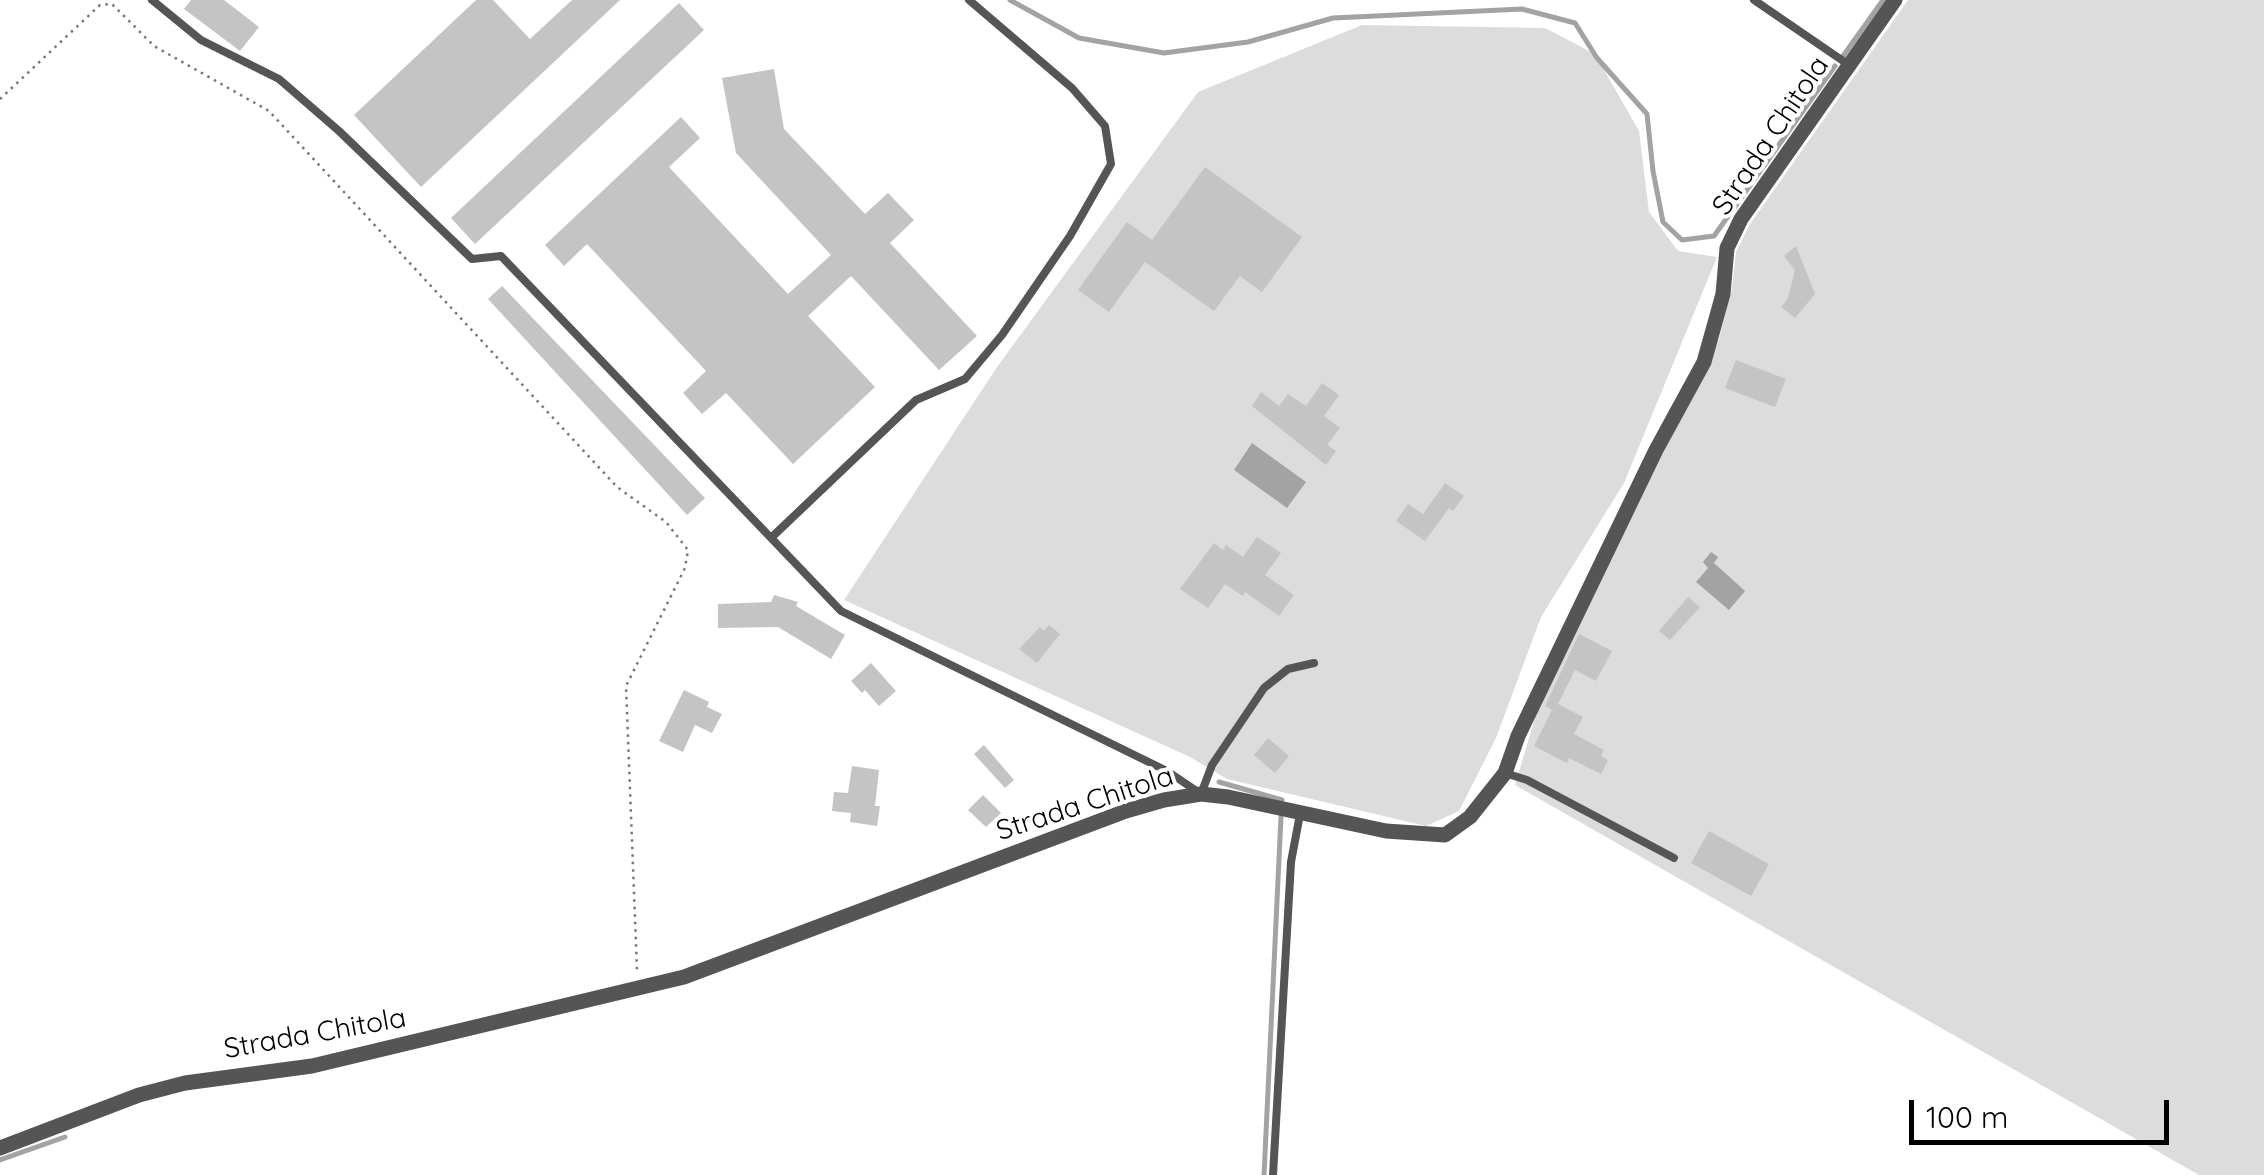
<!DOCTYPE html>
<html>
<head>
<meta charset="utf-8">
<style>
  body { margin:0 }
  #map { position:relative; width:2264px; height:1175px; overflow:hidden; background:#fff; font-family:Quicksand,sans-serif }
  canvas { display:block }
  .scale { position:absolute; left:1909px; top:1100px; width:260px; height:45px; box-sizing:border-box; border:5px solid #000; border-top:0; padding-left:12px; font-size:30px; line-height:35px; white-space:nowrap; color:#000; -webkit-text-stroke:8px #fff; paint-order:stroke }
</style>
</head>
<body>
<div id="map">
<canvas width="2264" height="1175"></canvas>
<div class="scale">100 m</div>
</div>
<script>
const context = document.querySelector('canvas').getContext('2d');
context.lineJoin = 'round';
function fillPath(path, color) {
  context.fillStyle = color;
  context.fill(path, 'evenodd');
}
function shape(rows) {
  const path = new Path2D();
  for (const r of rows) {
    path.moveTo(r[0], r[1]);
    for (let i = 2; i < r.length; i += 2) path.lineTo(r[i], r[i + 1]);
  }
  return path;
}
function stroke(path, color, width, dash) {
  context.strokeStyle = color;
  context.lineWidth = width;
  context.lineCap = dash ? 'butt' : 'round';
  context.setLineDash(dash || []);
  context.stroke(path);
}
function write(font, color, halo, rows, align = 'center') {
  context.font = font + ' Quicksand,sans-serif';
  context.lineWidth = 8;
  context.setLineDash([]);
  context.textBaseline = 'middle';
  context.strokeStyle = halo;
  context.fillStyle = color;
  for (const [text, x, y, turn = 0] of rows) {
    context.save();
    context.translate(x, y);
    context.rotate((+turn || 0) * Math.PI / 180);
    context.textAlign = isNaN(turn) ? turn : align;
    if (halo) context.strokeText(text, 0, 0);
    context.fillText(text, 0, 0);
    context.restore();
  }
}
fillPath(shape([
  [1908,0,2264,0,2264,1175,2199,1175,1515,785,1538,708,1719,339,1732,288,1736,252,1750,224],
  [1362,25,1545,28,1595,54,1639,131,1649,212,1678,251,1717,257,1624,483,1541,617,1496,738,1459,811,1426,826,1227,779,1190,757,844,600,997,367,1198,92]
]), '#dcdcdc');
fillPath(shape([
  [1252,443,1306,482,1287,508,1234,470],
  [1711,552,1718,557,1714,563,1745,591,1729,610,1696,582,1708,568,1703,562]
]), '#a3a3a3');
stroke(shape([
  [1010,0,1079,38,1164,53,1248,42,1333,18,1522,9,1575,23,1597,58,1647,114,1653,171,1663,222,1682,240,1714,236,1835,66],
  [1843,56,1883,0],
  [1219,782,1282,800],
  [0,1160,65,1137],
  [1264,1175,1281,817]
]), '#a3a3a3', 5);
fillPath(shape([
  [191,0,224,0,259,27,240,51,184,9],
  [476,0,493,0,530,39,572,0,620,0,421,187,354,115],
  [679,3,704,30,475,244,451,218],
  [774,69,784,129,865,214,888,193,914,220,890,243,977,336,939,370,851,276,808,316,875,387,793,464,726,393,702,414,683,393,706,371,587,244,564,266,545,245,681,117,700,138,669,167,788,294,831,255,736,153,722,78],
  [1205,167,1302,237,1262,292,1240,276,1214,311,1145,262,1109,312,1078,290,1127,222,1152,240],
  [1796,246,1815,294,1795,318,1781,307,1788,298,1795,270,1784,256],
  [502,286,705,498,687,515,488,299],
  [1736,360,1786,379,1775,407,1725,388],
  [1322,383,1339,395,1324,416,1340,428,1327,445,1336,451,1326,465,1252,406,1261,392,1279,406,1288,394,1306,406],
  [1445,483,1464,496,1453,511,1449,508,1425,541,1396,521,1408,504,1423,514],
  [1257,537,1281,553,1265,575,1294,595,1279,616,1245,592,1243,596,1225,584,1208,608,1180,589,1214,543,1223,550,1226,545,1243,557],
  [774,595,798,602,796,606,845,635,831,659,778,627,718,628,718,604,771,602],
  [1688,597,1700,607,1670,640,1659,631],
  [1049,625,1060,634,1037,663,1019,649,1040,627,1044,631],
  [1579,634,1612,651,1596,681,1575,670,1558,704,1583,717,1574,734,1604,750,1601,756,1608,760,1601,774,1569,758,1567,763,1534,746,1552,710,1545,706],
  [871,663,896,691,879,706,865,690,862,693,851,681],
  [684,690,709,702,707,707,722,714,712,733,695,725,683,752,659,741],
  [1268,738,1289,756,1275,773,1254,755],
  [984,745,1014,780,1005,788,974,754],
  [852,766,879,770,875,806,880,806,877,826,850,822,851,813,832,811,834,792,848,793],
  [983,795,1001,813,986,827,968,810],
  [1709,831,1769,864,1751,896,1691,863]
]), '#c4c4c4');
stroke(shape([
  [0,99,100,5,112,4,154,46,269,111,617,487,666,522,688,550,685,568,626,686,637,970]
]), '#777', 2.5, [2.5, 5]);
stroke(shape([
  [152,0,201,40,279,79,339,131,472,259,501,256,841,611,1167,771,1201,794,1212,765,1264,688,1288,669,1314,663],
  [1754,0,1849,65],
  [772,537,916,400,965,379,1002,335,1070,236,1111,164,1105,126,1072,88,969,0],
  [1505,773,1527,780,1674,858],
  [1273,1175,1291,862,1300,814]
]), '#555', 8);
stroke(shape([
  [0,1148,139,1095,185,1083,312,1066,684,977,1126,811,1164,800,1201,794,1228,797,1386,831,1445,835,1470,817,1505,773,1518,736,1656,450,1704,362,1723,294,1727,248,1741,219,1895,0]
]), '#555', 15);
write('28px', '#000', '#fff', [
  ["Strada Chitola",1771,136,-56],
  ["Strada Chitola",1085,804,-18],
  ["Strada Chitola",315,1034,-10]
]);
</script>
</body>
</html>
